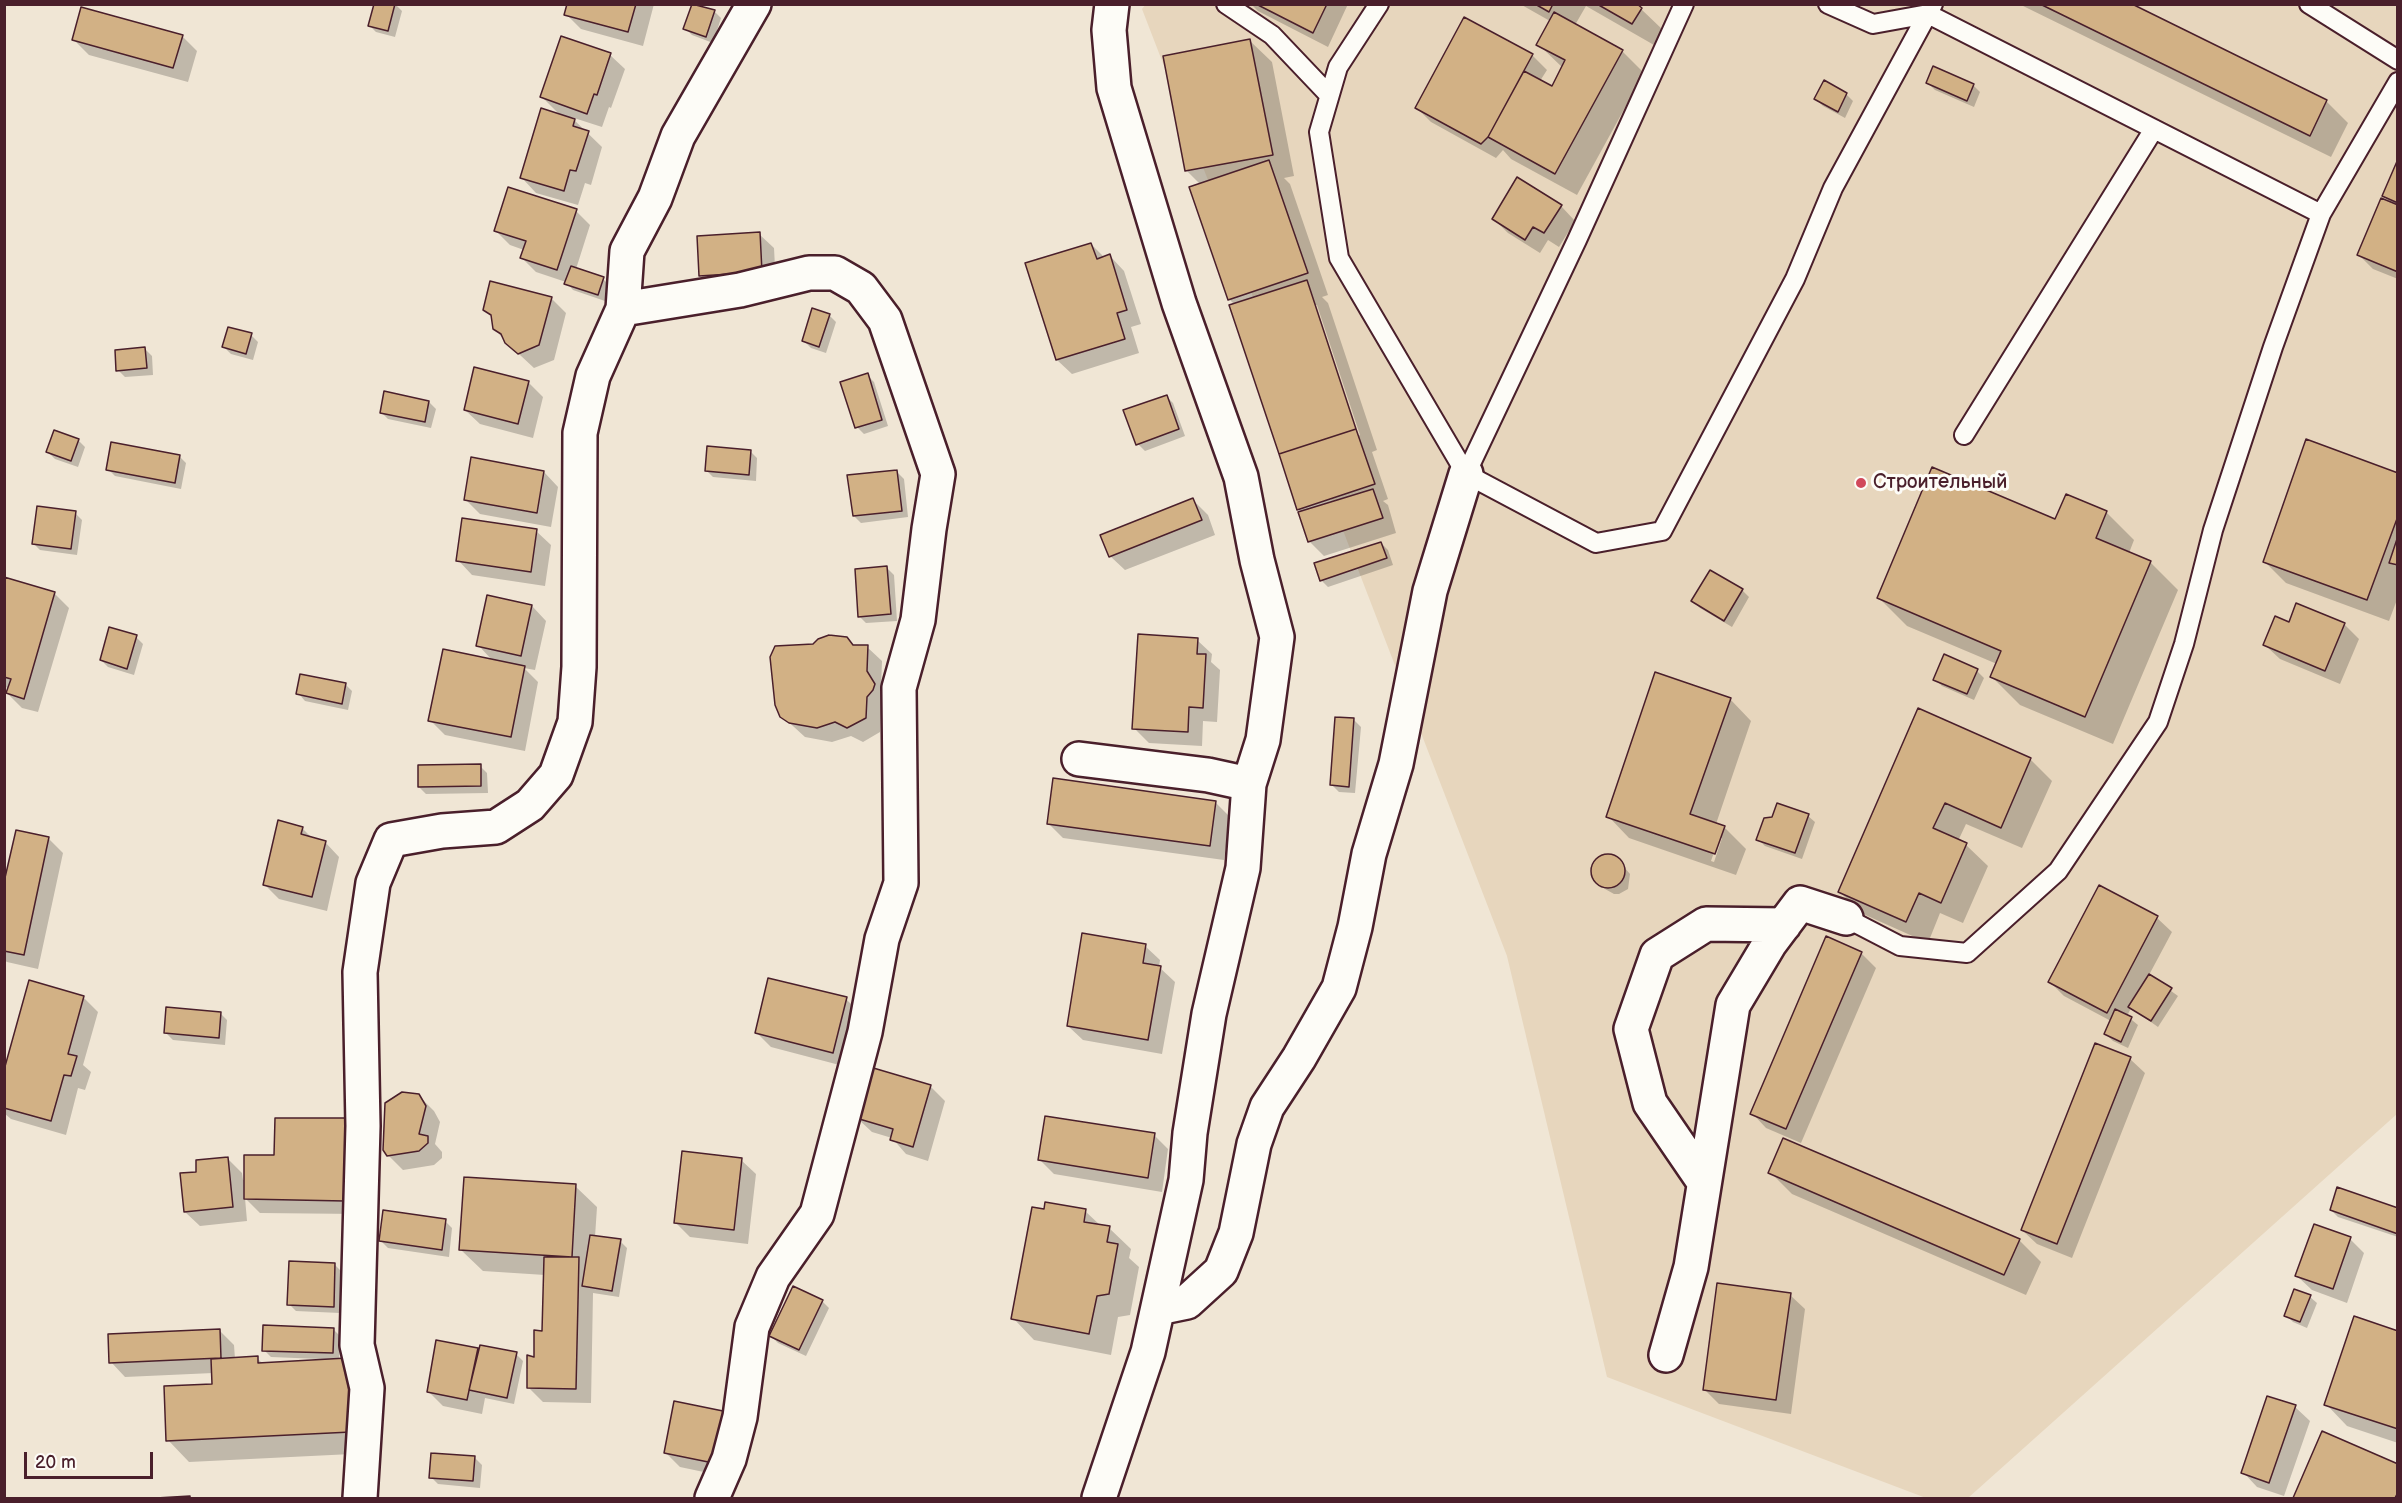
<!DOCTYPE html>
<html>
<head>
<meta charset="utf-8">
<style>
  body { margin:0 }
  #map { position:relative; width:2402px; height:1503px; overflow:hidden; background:#f0e6d5; font-family:"Balsamiq Sans",sans-serif }
  canvas { display:block }
  .frame { position:absolute; inset:0; border:6px solid #4a1f2b; pointer-events:none }
  .scale { position:absolute; left:24px; top:1452px; width:129px; height:27px; box-sizing:border-box; border:3px solid #4a1f2b; border-top:0; padding-left:8px; font-size:18px; line-height:21px; white-space:nowrap; color:#4a1f2b; -webkit-text-stroke:4px #fdfcf7; paint-order:stroke }
</style>
</head>
<body>
<div id="map">
<canvas width="2402" height="1503"></canvas>
<div class="frame"></div>
<div class="scale">20 m</div>
</div>
<script>
const context = document.querySelector('canvas').getContext('2d');
context.lineJoin = 'round';
function fillPath(path, color) {
  context.fillStyle = color;
  context.fill(path, 'evenodd');
}
function shape(rows) {
  const path = new Path2D();
  for (const r of rows) {
    if (r.length === 3) {
      path.moveTo(r[0] + r[2], r[1]);
      path.arc(r[0], r[1], r[2], 0, 2 * Math.PI);
      continue;
    }
    path.moveTo(r[0], r[1]);
    for (let i = 2; i < r.length; i += 2) path.lineTo(r[i], r[i + 1]);
  }
  return path;
}
function stroke(path, color, width, dash) {
  context.strokeStyle = color;
  context.lineWidth = width;
  context.lineCap = dash ? 'butt' : 'round';
  context.setLineDash(dash || []);
  context.stroke(path);
}
function write(font, color, halo, rows, align = 'center') {
  context.font = font + ' "Balsamiq Sans",sans-serif';
  context.lineWidth = 6;
  context.setLineDash([]);
  context.textBaseline = 'middle';
  context.strokeStyle = halo;
  context.fillStyle = color;
  for (const [text, x, y, turn = 0] of rows) {
    context.save();
    context.translate(x, y);
    context.rotate((+turn || 0) * Math.PI / 180);
    context.textAlign = isNaN(turn) ? turn : align;
    if (halo) context.strokeText(text, 0, 0);
    context.fillText(text, 0, 0);
    context.restore();
  }
}
fillPath(shape([
  [1146,4,2397,5,2397,1114,1968,1498,1926,1498,1607,1377,1507,956,1142,9]
]), '#e7d6bd');
fillPath(shape([
  [375,4,395,4,402,11,395,37,376,32,369,25],
  [569,4,654,4,643,46,581,29,566,14],
  [693,4,715,12,721,18,713,43,692,35,685,28],
  [1251,4,1348,4,1328,47,1258,11],
  [1520,4,1633,4,1641,9,1663,30,1654,45,1586,6,1575,25,1622,51,1644,73,1577,195,1511,159,1503,150,1496,158,1431,122,1416,107,1532,55,1547,70,1540,81,1552,88,1563,68,1538,44,1550,21],
  [2019,4,2128,4,2326,101,2348,123,2331,157],
  [182,36,197,51,188,82,89,55,74,40],
  [562,38,610,55,625,69,611,108,609,107,602,127,571,117,602,147,591,185,585,183,578,205,536,193,522,178,561,116,542,97],
  [1250,41,1272,62,1294,176,1284,178,1290,184,1328,295,1322,297,1328,303,1377,450,1372,452,1388,499,1383,501,1388,505,1396,533,1324,556,1309,541,1235,305,1229,299,1201,185,1187,171],
  [1314,305,1317,305,1360,435,1357,436],
  [1928,83,1973,85,1980,92,1974,107,1935,90],
  [1846,94,1853,101,1845,118,1823,106,1816,99],
  [2398,163,2398,279,2373,269,2359,255,2393,205,2383,195],
  [1561,206,1575,221,1559,247,1548,240,1540,253,1508,233,1494,219],
  [576,211,590,225,576,269,603,279,610,286,605,301,573,290,566,282,536,272,522,258,524,250,510,245,495,230],
  [759,234,774,248,776,286,715,290,701,275],
  [1091,244,1105,258,1110,256,1124,271,1141,324,1131,327,1139,353,1072,374,1057,360],
  [551,298,566,313,554,360,534,368,506,342,494,328,493,317,485,310],
  [829,315,836,322,826,353,811,348,804,341],
  [251,335,258,342,253,360,231,354,224,347],
  [145,349,152,356,153,375,125,377,118,370],
  [867,375,874,382,888,426,864,434,857,427],
  [528,382,543,397,533,438,480,424,465,410],
  [1166,396,1173,403,1185,436,1145,451,1138,444],
  [429,402,436,409,431,428,388,419,381,412],
  [78,440,85,447,78,467,55,459,48,452],
  [750,451,757,458,756,481,713,477,706,470],
  [179,456,186,463,181,489,115,476,108,469],
  [544,472,558,487,551,527,480,514,465,499],
  [897,472,904,479,908,517,861,523,854,516],
  [2398,474,2398,597,2389,621,2286,583,2264,561],
  [1193,500,1208,515,1215,535,1125,570,1110,556],
  [2106,512,2134,540,2129,553,2150,562,2178,590,2113,744,2020,705,1992,677,1997,664,1907,626,1879,598,2056,521],
  [75,513,82,520,77,555,40,550,33,543],
  [536,531,551,545,545,586,472,575,458,560],
  [1381,543,1388,550,1393,565,1328,587,1321,580],
  [887,568,894,575,897,621,866,623,859,616],
  [4,578,55,594,69,608,38,712,22,708,7,693,9,688,4,687],
  [1742,590,1749,597,1732,627,1700,608,1693,601],
  [532,606,546,621,535,670,524,668,538,682,525,751,445,735,430,720,493,661,478,645],
  [2289,624,2344,624,2359,639,2340,684,2280,659,2265,645],
  [136,637,143,644,134,675,108,667,101,660],
  [1197,640,1212,654,1211,662,1220,670,1217,722,1203,721,1202,746,1149,743,1134,728],
  [813,646,867,647,882,661,881,687,889,700,881,711,880,732,863,742,851,736,832,742,805,737,782,716],
  [1977,671,1984,678,1974,700,1942,686,1935,679],
  [345,684,352,691,348,710,305,701,298,693],
  [1730,699,1751,721,1716,824,1724,827,1746,849,1736,875,1629,838,1608,816],
  [1719,838,1722,838,1714,862,1711,861],
  [1918,710,2030,759,2052,781,2022,848,1966,824,1958,841,1966,845,1988,866,1963,923,1940,913,1928,943,1861,913,1840,892],
  [1354,720,1361,727,1355,793,1339,792,1332,785],
  [480,766,487,773,488,793,426,794,419,787],
  [1215,802,1230,817,1224,860,1063,838,1048,823],
  [1808,816,1815,822,1802,859,1765,846,1758,839],
  [302,828,313,839,325,842,339,857,327,911,279,899,264,884],
  [48,838,63,853,38,969,7,962,4,960,4,890],
  [1603,857,1617,859,1630,874,1628,889,1619,894,1614,894,1605,889,1597,882,1593,872,1595,862],
  [2157,918,2172,932,2149,975,2178,996,2158,1027,2131,1008,2127,1016,2138,1025,2128,1048,2113,1041,2106,1034,2111,1021,2064,996,2050,982],
  [1145,946,1160,960,1159,967,1175,982,1162,1054,1083,1040,1068,1026],
  [1861,953,1876,968,1801,1143,1766,1128,1752,1113],
  [83,997,98,1012,83,1065,91,1072,85,1090,78,1088,66,1135,11,1119,4,1113,4,1075],
  [846,999,860,1013,847,1067,771,1047,756,1032],
  [220,1013,227,1020,225,1045,173,1040,166,1033],
  [2096,1045,2130,1059,2145,1073,2072,1258,2037,1244,2022,1230],
  [930,1086,945,1101,928,1161,906,1154,892,1138,872,1132,857,1118],
  [419,1096,434,1111,440,1122,435,1144,442,1152,442,1158,434,1165,403,1170,388,1155],
  [345,1120,360,1135,359,1214,260,1213,245,1198,247,1221,200,1226,185,1212,198,1174,228,1159,242,1173,243,1180,245,1180],
  [1154,1135,1168,1149,1162,1192,1054,1174,1040,1160],
  [741,1160,756,1174,748,1244,690,1237,675,1222],
  [1770,1172,2019,1240,2041,1262,2026,1295,1792,1194],
  [575,1186,597,1207,595,1237,620,1241,627,1248,619,1297,593,1293,591,1403,543,1402,528,1387,544,1332,545,1275,483,1271,461,1250],
  [2398,1209,2398,1237,2338,1217,2331,1210],
  [1045,1211,1085,1211,1101,1226,1109,1228,1131,1249,1129,1258,1139,1267,1130,1315,1118,1317,1111,1355,1034,1340,1013,1318],
  [445,1221,452,1228,449,1257,388,1248,381,1241],
  [2350,1239,2364,1253,2347,1303,2312,1290,2297,1276],
  [335,1265,342,1272,340,1313,296,1311,289,1304],
  [1790,1295,1805,1309,1791,1414,1719,1404,1704,1389],
  [2310,1297,2317,1303,2307,1328,2293,1322,2286,1315],
  [822,1301,829,1308,806,1356,778,1343,771,1336],
  [333,1329,340,1336,339,1360,346,1360,372,1453,189,1462,168,1440,214,1385,213,1373,125,1377,111,1362,220,1331,234,1345,235,1359,257,1358,263,1364,320,1361,320,1359,271,1357,264,1350],
  [2398,1332,2398,1443,2347,1426,2326,1404],
  [477,1350,479,1352,516,1354,523,1361,514,1404,485,1398,482,1414,443,1406,428,1391],
  [476,1353,479,1353,472,1384,469,1384],
  [2268,1397,2295,1407,2310,1421,2284,1496,2257,1487,2243,1472],
  [722,1413,737,1427,737,1479,680,1467,666,1453],
  [2323,1433,2398,1466,2398,1498,2294,1498],
  [475,1458,482,1465,480,1488,438,1484,431,1477]
]), '#0003');
const building = shape([
  [374,4,395,4,388,31,368,26,374,4],
  [567,4,636,4,628,32,564,15,567,4],
  [692,4,715,10,706,37,683,29,692,4],
  [1256,4,1327,4,1313,33,1256,4],
  [1535,4,1553,4,1549,12,1535,4],
  [1597,4,1637,4,1642,8,1632,24,1597,4],
  [2040,4,2132,4,2327,100,2310,136,2040,4],
  [81,7,183,35,173,68,72,40,81,7],
  [1554,12,1623,50,1555,174,1488,137,1524,71,1552,86,1565,60,1536,45,1554,12],
  [1464,17,1533,54,1488,137,1481,144,1415,108,1464,17],
  [561,36,611,53,597,95,594,94,587,114,540,97,561,36],
  [1250,39,1273,155,1185,171,1163,56,1250,39],
  [1933,66,1974,84,1967,101,1926,83,1933,66],
  [1824,80,1847,93,1838,112,1814,99,1824,80],
  [541,108,575,119,573,126,589,131,576,171,570,170,564,191,520,178,541,108],
  [2398,159,2398,203,2382,196,2398,159],
  [1269,160,1308,273,1228,300,1189,187,1269,160],
  [1517,177,1562,205,1544,233,1533,227,1525,240,1492,219,1517,177],
  [508,187,577,209,557,270,520,258,526,241,494,231,508,187],
  [2381,198,2398,205,2398,272,2357,255,2381,198],
  [760,232,762,272,699,276,697,236,760,232],
  [1091,243,1097,259,1110,254,1127,310,1117,313,1125,339,1056,360,1025,263,1091,243],
  [571,266,604,277,598,295,564,284,571,266],
  [1307,280,1356,429,1279,454,1229,305,1307,280],
  [490,281,552,297,539,345,518,354,505,343,501,334,493,329,491,315,483,310,490,281],
  [812,308,830,314,819,347,802,341,812,308],
  [228,327,252,333,246,354,222,347,228,327],
  [145,347,147,368,116,371,115,350,145,347],
  [474,367,529,381,518,424,464,410,474,367],
  [868,373,882,420,855,428,840,382,868,373],
  [384,391,429,401,425,422,380,413,384,391],
  [1167,395,1179,429,1136,445,1123,410,1167,395],
  [1356,429,1375,484,1297,510,1279,454,1356,429],
  [54,430,79,439,71,461,46,452,54,430],
  [2306,439,2398,473,2398,516,2367,600,2263,562,2306,439],
  [111,442,180,455,175,483,106,470,111,442],
  [707,446,751,450,749,475,705,471,707,446],
  [471,457,544,471,537,513,464,500,471,457],
  [1932,467,2055,519,2066,494,2107,511,2096,538,2151,561,2085,717,1990,677,2001,651,1877,598,1932,467],
  [897,470,902,511,853,516,847,475,897,470],
  [1373,489,1383,518,1308,542,1298,512,1373,489],
  [1193,498,1202,520,1109,557,1100,535,1193,498],
  [37,506,76,511,71,549,32,544,37,506],
  [462,518,537,529,531,572,456,561,462,518],
  [2398,536,2398,565,2389,563,2398,536],
  [1381,542,1387,558,1320,581,1314,563,1381,542],
  [887,566,891,614,858,617,855,569,887,566],
  [1710,570,1743,589,1724,621,1691,601,1710,570],
  [4,577,55,592,24,699,6,693,11,679,4,677,4,577],
  [487,595,532,605,521,656,476,646,487,595],
  [2296,603,2345,623,2325,671,2263,645,2275,616,2289,622,2296,603],
  [109,627,137,635,127,669,100,660,109,627],
  [1138,634,1198,638,1197,654,1206,654,1203,708,1189,707,1188,732,1132,729,1138,634],
  [829,635,847,637,853,645,868,645,867,671,875,684,873,690,867,697,866,718,847,728,835,722,817,728,789,723,780,717,775,705,770,657,775,646,813,644,818,639,829,635],
  [443,649,525,666,511,737,428,721,443,649],
  [1944,654,1978,669,1967,694,1933,680,1944,654],
  [1655,672,1731,698,1690,814,1725,826,1715,854,1606,817,1655,672],
  [300,674,346,683,342,704,296,694,300,674],
  [1918,708,2031,758,2001,828,1945,803,1933,828,1967,843,1941,903,1919,893,1906,922,1838,892,1918,708],
  [1335,717,1354,718,1349,787,1330,785,1335,717],
  [481,764,481,786,418,787,418,765,481,764],
  [1053,778,1216,801,1210,846,1047,824,1053,778],
  [1777,803,1809,814,1795,853,1756,840,1764,818,1772,817,1777,803],
  [278,820,303,827,301,834,326,841,312,897,263,885,278,820],
  [16,830,49,837,24,955,4,951,4,882,16,830],
  [1608,871,17],
  [2099,885,2158,916,2107,1013,2048,982,2099,885],
  [1082,933,1146,944,1143,963,1161,966,1148,1040,1067,1026,1082,933],
  [1826,936,1862,952,1786,1129,1750,1114,1826,936],
  [2149,974,2172,988,2151,1021,2128,1007,2149,974],
  [768,978,847,997,833,1053,755,1033,768,978],
  [29,980,84,996,68,1054,77,1056,71,1076,64,1075,51,1121,4,1108,4,1070,29,980],
  [166,1007,221,1012,219,1038,164,1033,166,1007],
  [2115,1009,2132,1017,2121,1042,2104,1034,2115,1009],
  [2095,1043,2131,1057,2057,1244,2021,1230,2095,1043],
  [870,1067,931,1085,913,1147,890,1140,893,1129,856,1118,870,1067],
  [402,1092,419,1094,426,1106,419,1134,428,1136,428,1143,419,1151,387,1156,383,1150,385,1103,402,1092],
  [1045,1116,1155,1133,1148,1178,1038,1160,1045,1116],
  [275,1118,346,1118,345,1201,244,1199,244,1155,274,1155,275,1118],
  [1783,1138,2020,1239,2004,1275,1768,1173,1783,1138],
  [682,1151,742,1158,734,1230,674,1223,682,1151],
  [228,1157,233,1207,184,1212,180,1173,196,1172,196,1160,228,1157],
  [464,1177,576,1184,572,1257,459,1250,464,1177],
  [2337,1187,2398,1208,2398,1234,2330,1210,2337,1187],
  [1045,1202,1086,1209,1084,1222,1110,1226,1107,1242,1118,1244,1109,1294,1097,1296,1089,1334,1011,1319,1032,1207,1044,1209,1045,1202],
  [383,1210,446,1219,442,1250,379,1241,383,1210],
  [2314,1224,2351,1237,2333,1289,2295,1276,2314,1224],
  [590,1235,621,1239,612,1291,582,1286,590,1235],
  [544,1257,579,1257,576,1389,527,1388,527,1355,534,1357,534,1330,542,1331,544,1257],
  [289,1261,335,1263,334,1307,287,1305,289,1261],
  [1717,1283,1791,1293,1776,1400,1703,1390,1717,1283],
  [793,1286,823,1300,799,1350,769,1336,793,1286],
  [2294,1289,2311,1295,2300,1322,2284,1316,2294,1289],
  [2354,1316,2398,1331,2398,1429,2324,1405,2354,1316],
  [263,1325,334,1328,333,1353,262,1351,263,1325],
  [220,1329,221,1358,109,1363,108,1334,220,1329],
  [436,1340,478,1348,467,1400,427,1392,436,1340],
  [480,1345,517,1352,507,1398,469,1390,480,1345],
  [258,1356,258,1363,347,1358,351,1432,166,1441,164,1386,212,1384,211,1359,258,1356],
  [2267,1396,2296,1405,2269,1483,2241,1473,2267,1396],
  [674,1401,723,1411,721,1423,731,1425,723,1465,664,1453,674,1401],
  [2322,1431,2398,1464,2398,1492,2395,1498,2293,1498,2322,1431],
  [431,1453,475,1456,473,1481,429,1478,431,1453],
  [190,1496,190,1498,156,1498,190,1496]
]);
fillPath(building, '#d2b185');
stroke(building, '#4a1f2b', 1.5);
const service = shape([
  [1226,4,1272,35,1329,95],
  [1379,4,1338,67,1319,132,1339,258,1466,474,1596,543,1662,531,1795,279,1833,188,1933,4],
  [1828,4,1873,24,1928,14,2321,214,2398,82],
  [2309,4,2398,60],
  [1964,435,2154,129],
  [1466,474,1577,240,1684,4],
  [1846,918,1900,946,1967,953,2058,871,2158,722,2184,644,2213,530,2273,347,2321,214]
]);
const minor = shape([
  [623,309,740,290,809,273,835,273,861,288,885,320,938,474,929,529,918,620,899,688,901,883,882,939,865,1032,817,1214,773,1277,752,1327,740,1417,729,1459,712,1498],
  [1079,759,1208,775,1249,784],
  [1704,1182,1650,1103,1631,1029,1657,955,1706,924,1784,925],
  [1158,1308,1187,1302,1221,1271,1236,1233,1254,1144,1267,1107,1299,1058,1339,988,1355,927,1369,854,1396,764,1430,591,1466,474],
  [1666,1355,1691,1267,1733,1005,1770,943,1800,903,1846,918],
  [360,1498,367,1388,357,1345,363,1126,360,972,373,883,391,840,442,831,496,827,530,805,556,775,575,722,579,667,580,433,593,376,623,309,627,251,655,198,678,136,754,4],
  [1099,1498,1148,1352,1186,1180,1190,1133,1209,1014,1243,868,1249,784,1263,740,1277,637,1257,560,1241,477,1179,303,1114,88,1109,30,1112,4]
]);
stroke(service, '#4a1f2b', 22);
stroke(minor, '#4a1f2b', 38);
stroke(service, '#fdfcf7', 18);
stroke(minor, '#fdfcf7', 33);
for (const [x, y, r, color] of [
  [1861,483,6,"#d1495b"]
]) {
  const dot = new Path2D();
  dot.arc(x, y, r, 0, 2 * Math.PI);
  context.fillStyle = color;
  context.fill(dot);
  stroke(dot, '#fdfcf7', 2);
}
write('20px', '#4a1f2b', '#fdfcf7', [
  ["Строительный",1873,483]
], 'left');
</script>
</body>
</html>
